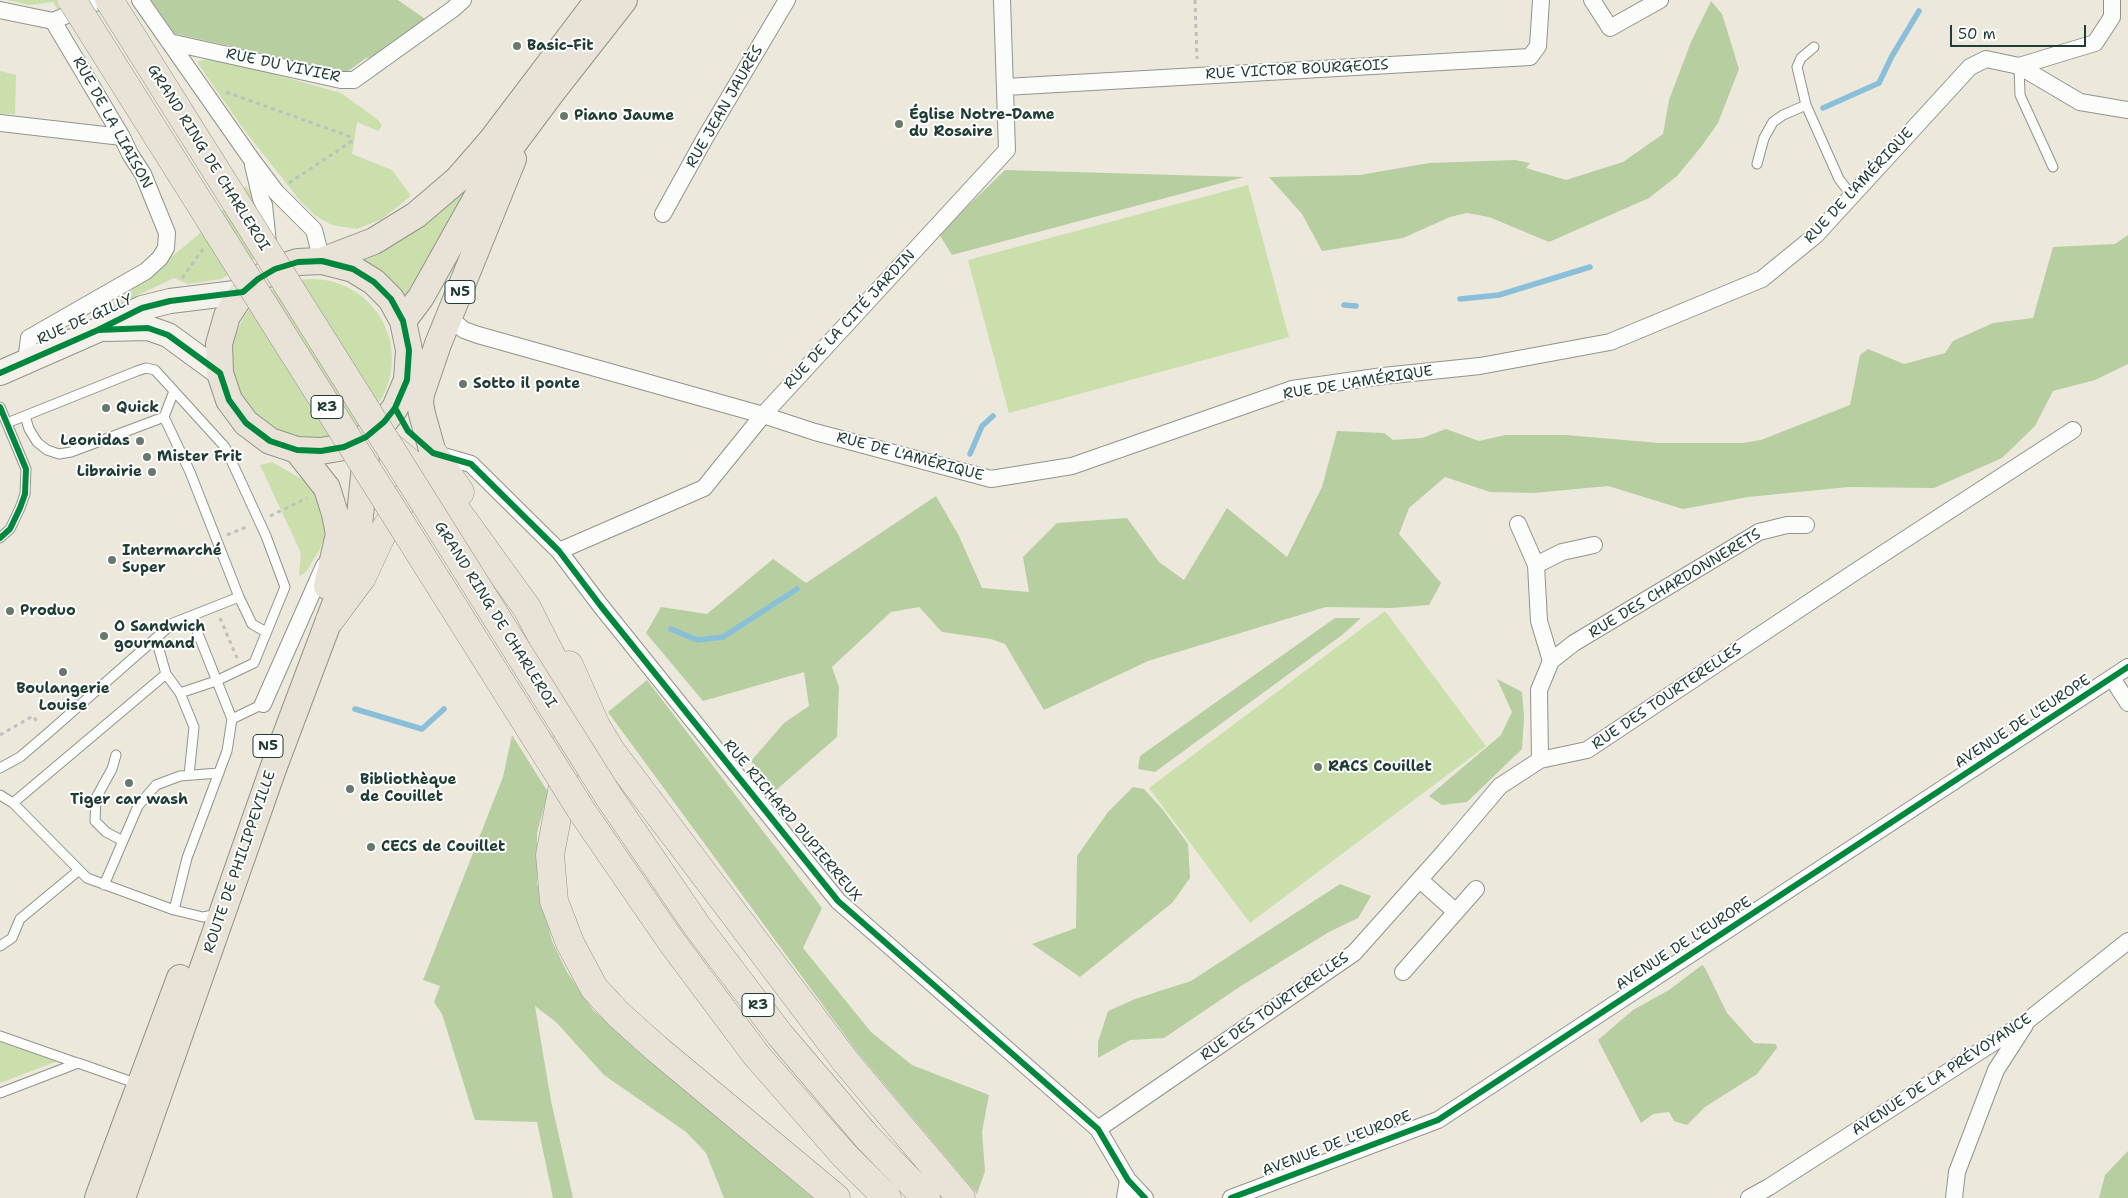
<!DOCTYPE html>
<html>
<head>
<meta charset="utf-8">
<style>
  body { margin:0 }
  #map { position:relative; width:2128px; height:1198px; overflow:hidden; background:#ece8dc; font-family:"Shantell Sans",sans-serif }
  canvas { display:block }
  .scale { position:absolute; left:1950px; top:25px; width:136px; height:22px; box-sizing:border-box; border:2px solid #1f3d34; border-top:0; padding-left:6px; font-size:15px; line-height:18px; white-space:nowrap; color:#1f3d34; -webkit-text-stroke:4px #fff; paint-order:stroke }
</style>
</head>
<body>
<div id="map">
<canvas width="2128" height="1198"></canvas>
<div class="scale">50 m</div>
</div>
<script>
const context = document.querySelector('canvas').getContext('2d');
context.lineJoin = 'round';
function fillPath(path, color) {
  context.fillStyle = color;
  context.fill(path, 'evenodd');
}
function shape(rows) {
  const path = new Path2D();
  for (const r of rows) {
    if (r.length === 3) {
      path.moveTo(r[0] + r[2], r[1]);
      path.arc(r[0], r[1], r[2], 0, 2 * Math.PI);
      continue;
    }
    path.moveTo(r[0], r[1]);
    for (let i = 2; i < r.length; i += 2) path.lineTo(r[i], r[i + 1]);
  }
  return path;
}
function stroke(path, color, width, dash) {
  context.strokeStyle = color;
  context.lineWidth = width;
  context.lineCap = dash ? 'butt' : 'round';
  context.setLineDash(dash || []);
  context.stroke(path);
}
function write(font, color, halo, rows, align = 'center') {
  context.font = font + ' "Shantell Sans",sans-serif';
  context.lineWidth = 4;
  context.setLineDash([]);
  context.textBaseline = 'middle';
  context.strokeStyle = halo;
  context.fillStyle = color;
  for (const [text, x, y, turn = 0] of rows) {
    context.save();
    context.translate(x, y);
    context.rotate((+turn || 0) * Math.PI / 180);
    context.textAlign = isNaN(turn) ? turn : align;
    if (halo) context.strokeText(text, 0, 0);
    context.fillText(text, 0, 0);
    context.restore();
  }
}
fillPath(shape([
  [8,0,79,0,58,10,53,2,29,5],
  [213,57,341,93,378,120,382,126,378,131,357,122,352,154,392,170,411,196,382,219,357,229,332,225,316,216,301,202,242,127,197,62],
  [0,71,16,75,15,114,0,114],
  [471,180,441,241,401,301,358,262,371,257,409,234],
  [1248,185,1289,337,1009,413,968,260],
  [246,186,274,229,260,254,248,264,221,279,188,284,174,278,109,309,198,235],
  [312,359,80],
  [272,462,305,481,315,494,327,528,320,549,306,572,299,576,301,553,260,465],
  [1385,611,1486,746,1250,923,1149,788],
  [0,1036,63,1059,0,1083]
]), '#cadfab');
fillPath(shape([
  [151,0,398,0,425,19,374,57,366,58,347,72,172,33],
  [1711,1,1722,14,1739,69,1718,123,1701,147,1677,176,1649,198,1549,242,1489,217,1467,213,1450,217,1403,238,1322,251,1302,214,1269,177,1360,175,1429,163,1515,160,1530,163,1526,168,1566,180,1623,162,1663,134,1669,100,1691,42],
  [1005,170,1244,177,952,255,939,234],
  [2128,235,2128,364,2095,380,2053,391,2035,426,2002,458,1934,488,1848,487,1748,497,1683,509,1608,486,1534,493,1490,492,1445,477,1409,508,1399,534,1441,583,1429,605,1391,608,1326,607,1148,661,1044,710,1005,644,991,639,942,632,919,607,891,612,832,667,839,687,837,737,775,791,751,761,784,723,809,706,804,672,703,701,646,633,661,607,707,614,773,559,806,583,936,496,959,536,982,588,1029,592,1023,557,1057,523,1127,518,1159,562,1184,580,1227,508,1287,557,1322,487,1337,431,1384,433,1393,440,1422,438,1446,429,1479,441,1505,435,1566,435,1659,443,1742,443,1761,440,1850,405,1860,355,1868,349,1904,364,1945,353,1953,341,1993,323,2033,318,2053,247,2115,244],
  [1335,618,1361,618,1342,635,1155,772,1138,769,1140,756],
  [1497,679,1522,692,1524,717,1522,749,1467,802,1442,805,1429,796,1501,735,1512,712],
  [647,680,822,908,803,948,871,1032,912,1065,989,1095,982,1132,985,1171,977,1194,858,1053,608,712],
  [512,735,548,792,537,833,537,883,552,941,567,972,593,1010,813,1198,724,1198,706,1153,686,1132,604,1075,556,1022,535,1006,551,1101,573,1198,553,1198,537,1122,475,1120,442,1014,434,1002,440,986,423,980,503,777],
  [1133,787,1144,789,1163,810,1188,844,1190,878,1172,903,1080,977,1032,944,1076,928,1077,856,1108,812],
  [1340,884,1371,896,1358,918,1329,932,1241,986,1164,1038,1130,1040,1098,1058,1098,1042,1108,1011,1135,999,1191,981],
  [1702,965,1705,968,1727,1013,1754,1043,1776,1044,1777,1048,1757,1074,1705,1107,1687,1125,1674,1121,1669,1112,1653,1114,1641,1123,1598,1040,1633,1010,1669,990],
  [2128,1151,2128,1198,2099,1198,2105,1175]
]), '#b7cea1');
stroke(shape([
  [1823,108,1879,83,1892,56,1919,11],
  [1460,299,1499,295,1590,267],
  [1344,305,1356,306],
  [970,454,982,426,993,416],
  [671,629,697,640,723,637,797,589],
  [355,709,422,729,444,709]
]), '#8abfda', 5.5);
const service = shape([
  [1814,47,1801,58,1797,67,1806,105,1839,179,1852,196],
  [2019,66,2020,95,2053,167],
  [1757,164,1764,138,1773,122,1783,115,1806,105],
  [0,407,26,469,25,494,20,508,10,529,0,538],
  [25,416,29,429,37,442,47,450,59,454,71,452,164,417],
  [7,423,137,371,146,368,155,370,225,447,266,536,285,587,254,663,216,681,180,693,166,674,13,803],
  [239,597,252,624,266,632],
  [156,639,166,674],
  [180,693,194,727,189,775],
  [232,719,263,704],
  [116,755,112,769,96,798,95,821,106,832,123,841],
  [0,768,20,757,47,734,173,623,239,597,190,472,164,417,174,391],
  [0,795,13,803,87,878,174,910,203,917,219,914],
  [104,885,138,806,156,785,180,776,219,773],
  [174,910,187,858,227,751,232,719,191,616],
  [0,946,12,938,20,919,78,871],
  [0,1036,77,1063],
  [0,1093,78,1063,138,1084]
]);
const minor = shape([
  [140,0,252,160,276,192,314,230,322,261],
  [1592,0,1610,28,1660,0],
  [0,10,53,21,102,0],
  [169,42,341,80,354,80,453,9,463,0],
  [2019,66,2095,43,2112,17,2112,0],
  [1005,87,1530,57,1538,46,1541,0],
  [0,123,122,137],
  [253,165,261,199,264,205,268,243],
  [663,214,705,138,787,0],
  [449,318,464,330,478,335,763,415,815,432,991,479,1072,466,1292,389,1383,376,1480,366,1610,342,1762,279,1816,235,1970,67,1986,59,2019,66,2080,102,2128,110],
  [26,361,29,338,146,271,160,258,166,248,167,233,143,174,130,154,122,137,53,21],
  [433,453,471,464,559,551,600,605,838,901,1098,1129,1128,1180,1145,1198],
  [1518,524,1536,565],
  [559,551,704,488,763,415,1007,150,1002,0],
  [1551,661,1539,621,1536,565,1562,552,1594,545],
  [2112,678,2128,703],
  [263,704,324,566],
  [1540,760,1539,690,1551,661,1574,643,1759,532,1787,525,1806,525],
  [1420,880,1456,912],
  [1403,972,1476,889],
  [1098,1129,1354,953,1445,851,1500,786,1540,760,1587,750,1855,572,2073,430],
  [1125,1198,1128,1180],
  [1231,1198,1438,1120,2128,667],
  [1749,1198,1769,1187,2027,1021,2128,941],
  [1954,1198,1957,1172,1996,1070,2025,1025]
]);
const secondary = shape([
  [107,329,148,328,168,335,220,373],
  [0,373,98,330,142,308,170,301,243,292]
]);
const primary = shape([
  [322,261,353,269,374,282,391,299,403,321,409,350,407,380,395,408,384,422,366,437,344,447,321,451,297,450,270,441,246,423,229,400,220,373,219,344,227,316,243,292,258,279,275,269,298,262,322,261,374,241,416,215,457,180,491,141,598,0],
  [403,321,421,297,487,179,552,92,624,0],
  [297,450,327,488,335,514,339,534,327,586],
  [433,453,422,414,420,403,421,394,438,344,513,159],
  [98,1198,180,978],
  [122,1198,273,769,357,546,366,455]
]);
const motorway = shape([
  [392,448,441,489,527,608,554,661,563,684,568,731,562,791,550,855,554,901,570,943,594,988,618,1014,657,1049,836,1198],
  [433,453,460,492],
  [330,620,362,577,381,536,405,497,422,487,438,488],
  [569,665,596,726,611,751,846,1062,961,1198],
  [609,797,697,926,780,1035,867,1137,926,1198],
  [583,813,671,941,757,1056,844,1155,887,1198]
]);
stroke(service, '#91948c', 11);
stroke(minor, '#91948c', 18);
stroke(secondary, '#91948c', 26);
stroke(primary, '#91948c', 28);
stroke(motorway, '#91948c', 29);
stroke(shape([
  [1195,0,1197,59],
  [226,92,354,138],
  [289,183,355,139],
  [182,278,203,249],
  [270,516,307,498],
  [227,535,249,526],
  [220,618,237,658],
  [0,735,33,716,39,724]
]), '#bdc0bd', 3, [4, 4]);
stroke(service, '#fcfcfa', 9);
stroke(minor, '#fcfcfa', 16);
stroke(secondary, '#f4f1eb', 24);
stroke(primary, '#e9e3d7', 26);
stroke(motorway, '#e9e3d7', 28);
const motorwayBridge = shape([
  [72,0,583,813],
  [109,0,609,797]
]);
stroke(motorwayBridge, '#91948c', 29, []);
stroke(motorwayBridge, '#e9e3d7', 28);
stroke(shape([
  [0,373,98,330,142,308,170,301,243,292,258,279,275,269,298,262,322,261,353,269,374,282,391,299,403,321,409,350,407,380,395,408,384,422,366,437,344,447,321,451,297,450,270,441,246,423,229,400,220,373,168,335,148,328,98,330],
  [0,407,26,469,25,494,20,508,10,529,0,538],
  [395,408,408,431,433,453,471,464,559,551,600,605,838,901,1098,1129,1128,1180,1145,1198],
  [1231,1198,1438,1120,2128,667]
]), '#00873e', 6);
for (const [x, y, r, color] of [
  [517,46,5,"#67796f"],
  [564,116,5,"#67796f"],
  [899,124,5,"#67796f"],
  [463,384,5,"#67796f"],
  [106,408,5,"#67796f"],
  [140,441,5,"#67796f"],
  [147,457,5,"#67796f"],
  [152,472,5,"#67796f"],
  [112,560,5,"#67796f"],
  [10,611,5,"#67796f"],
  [104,636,5,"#67796f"],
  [63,672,5,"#67796f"],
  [1318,767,5,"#67796f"],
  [129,783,5,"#67796f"],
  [350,789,5,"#67796f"],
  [371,847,5,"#67796f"]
]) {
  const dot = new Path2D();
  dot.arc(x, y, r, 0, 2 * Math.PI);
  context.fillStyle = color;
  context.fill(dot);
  stroke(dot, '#fff', 2);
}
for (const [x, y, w] of [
  [460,292,30],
  [327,407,32],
  [268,746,30],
  [758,1005,32]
]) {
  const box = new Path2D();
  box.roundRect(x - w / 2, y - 11.5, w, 23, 4);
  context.fillStyle = '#fff';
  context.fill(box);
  stroke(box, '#1f3d34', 1);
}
write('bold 14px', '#1f3d34', null, [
  ["N5",460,292],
  ["R3",327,407],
  ["N5",268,746],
  ["R3",758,1005]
]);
write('bold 15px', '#1f3d34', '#fff', [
  ["Basic-Fit",527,46],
  ["Église Notre-Dame",909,115],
  ["du Rosaire",909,132],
  ["Piano Jaume",574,116],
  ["Sotto il ponte",473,384],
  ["Quick",116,408],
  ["Leonidas",130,441,"right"],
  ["Mister Frit",157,457],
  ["Librairie",142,472,"right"],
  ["Intermarché",122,551],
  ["Super",122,568],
  ["Produo",20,611],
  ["O Sandwich",114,627],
  ["gourmand",114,644],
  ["Boulangerie",63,689,"center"],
  ["Louise",63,706,"center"],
  ["RACS Couillet",1328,767],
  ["Bibliothèque",360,780],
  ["de Couillet",360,797],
  ["Tiger car wash",129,800,"center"],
  ["CECS de Couillet",381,847]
], 'left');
write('15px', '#1f3d34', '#fff', [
  ["RUE DU VIVIER",283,66,12],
  ["RUE VICTOR BOURGEOIS",1297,70,-3],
  ["RUE JEAN JAURÈS",725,107,-60],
  ["RUE DE LA LIAISON",112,123,61],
  ["GRAND RING DE CHARLEROI",208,158,58],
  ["RUE DE L'AMÉRIQUE",1859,186,-47],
  ["RUE DE GILLY",85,320,-24],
  ["RUE DE LA CITÉ JARDIN",850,320,-47],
  ["RUE DE L'AMÉRIQUE",1358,383,-9],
  ["RUE DE L'AMÉRIQUE",910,457,15],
  ["RUE DES CHARDONNERETS",1675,584,-31],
  ["GRAND RING DE CHARLEROI",495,615,58],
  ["RUE DES TOURTERELLES",1667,697,-34],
  ["AVENUE DE L'EUROPE",2023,722,-33],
  ["RUE RICHARD DUPIERREUX",792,821,50],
  ["ROUTE DE PHILIPPEVILLE",240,862,-71],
  ["AVENUE DE L'EUROPE",1684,944,-33],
  ["RUE DES TOURTERELLES",1275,1007,-35],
  ["AVENUE DE LA PRÉVOYANCE",1942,1075,-33],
  ["AVENUE DE L'EUROPE",1337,1144,-21]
]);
</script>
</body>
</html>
